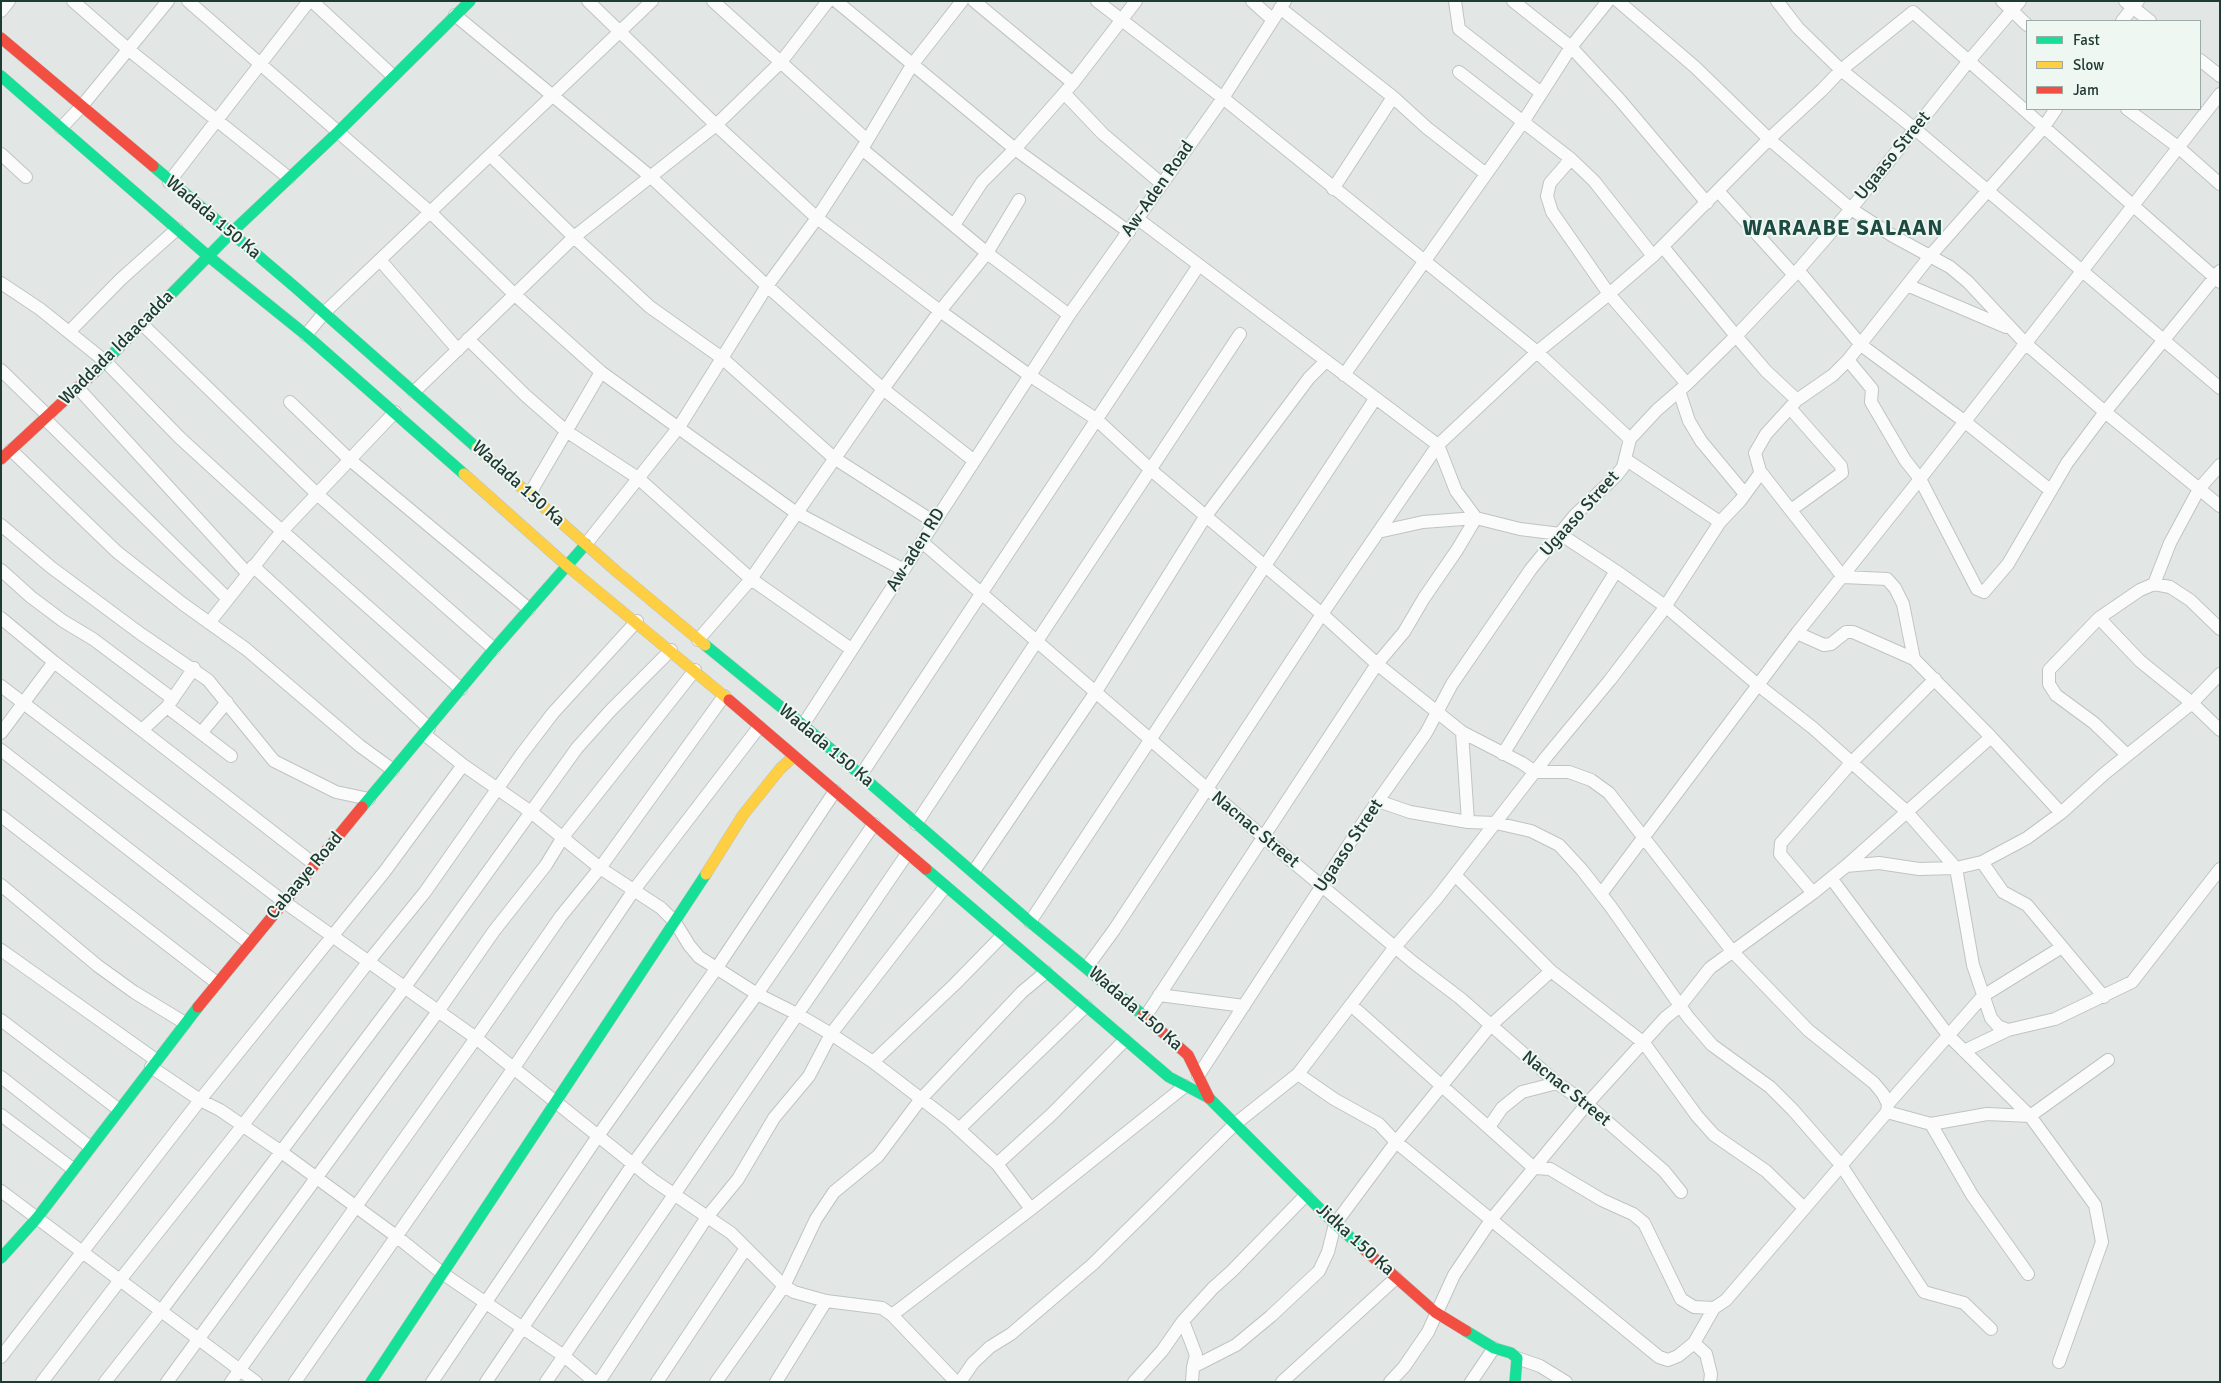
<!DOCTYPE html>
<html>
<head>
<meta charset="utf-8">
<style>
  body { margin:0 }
  #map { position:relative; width:2221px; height:1383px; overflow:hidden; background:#e2e7e5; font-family:Signika,sans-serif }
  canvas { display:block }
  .frame { position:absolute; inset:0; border:2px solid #203a34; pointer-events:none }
  .legend { position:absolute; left:2026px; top:20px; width:175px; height:90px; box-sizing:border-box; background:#eff7f3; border:1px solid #9caba7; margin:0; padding:6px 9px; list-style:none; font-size:15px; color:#203a34 }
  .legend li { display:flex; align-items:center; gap:10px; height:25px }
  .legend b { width:25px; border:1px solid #9caba7 }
</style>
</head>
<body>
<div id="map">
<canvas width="2221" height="1383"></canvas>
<div class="frame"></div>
<ul class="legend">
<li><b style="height:6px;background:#16e098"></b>Fast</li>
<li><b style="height:6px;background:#ffcf43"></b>Slow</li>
<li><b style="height:6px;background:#f24e42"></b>Jam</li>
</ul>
</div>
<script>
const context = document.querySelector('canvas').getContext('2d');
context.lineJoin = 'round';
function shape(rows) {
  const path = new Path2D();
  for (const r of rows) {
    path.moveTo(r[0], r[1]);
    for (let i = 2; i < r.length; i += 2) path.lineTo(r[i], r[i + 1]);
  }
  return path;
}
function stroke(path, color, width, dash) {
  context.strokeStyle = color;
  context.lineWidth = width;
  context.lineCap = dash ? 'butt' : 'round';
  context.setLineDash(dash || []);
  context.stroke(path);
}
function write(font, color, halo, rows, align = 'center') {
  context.font = font + ' Signika,sans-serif';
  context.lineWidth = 4;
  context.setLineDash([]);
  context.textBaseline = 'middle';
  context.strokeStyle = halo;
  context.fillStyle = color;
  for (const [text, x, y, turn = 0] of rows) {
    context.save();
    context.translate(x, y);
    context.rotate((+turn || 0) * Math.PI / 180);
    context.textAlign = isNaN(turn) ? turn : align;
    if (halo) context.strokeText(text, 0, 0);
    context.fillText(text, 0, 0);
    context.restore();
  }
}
const street = shape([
  [73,1,129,50,289,178],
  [188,1,430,212,514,294,601,372,795,512,904,570],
  [312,1,393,76],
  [588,1,716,125,817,218,940,311,1029,375,1096,419,1151,470,1322,614,1377,664,1462,732,1522,763,1535,772,1569,772,1591,780,1609,793,1732,951,1808,1030,1874,1083,1883,1094,1888,1104,1887,1112,1726,1300,1714,1308,1694,1307,1681,1299,1644,1223,1633,1214,1602,1200,1550,1169,1534,1168,1351,1005],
  [713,1,867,140],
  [836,1,1015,149,1129,232],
  [974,1,1073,83],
  [1097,1,1223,98,1537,352,1630,439],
  [1252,1,1273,20],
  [1455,1,1459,29,1541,93],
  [1513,1,1571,47,1620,100,1707,203],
  [1618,1,1695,67,1769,139,1851,209,1893,236,1950,267,1968,282,2025,343,2105,412,2220,506],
  [1777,1,1798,28,1841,70,1915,129,2220,388],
  [2002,1,2027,25],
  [2125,1,2150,21],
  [1280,8,1393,97,1427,128,1486,174],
  [1,11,9,1],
  [455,15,651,177,767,286,883,389,973,460],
  [2122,21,2138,1],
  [2200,60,2220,76],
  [1459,72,1571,159,1594,181,1653,256],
  [1064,93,1103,134,1162,184],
  [2127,109,2178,147,2220,184],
  [61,128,81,107,168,1],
  [862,149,987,253,1069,315],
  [1,154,26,177],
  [491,156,574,237,650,307,722,358,834,458,934,522],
  [1571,159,1550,183,1547,196,1552,212,1609,294,1687,384],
  [169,182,309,1],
  [1333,189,1393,97],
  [1718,191,1794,275],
  [1138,219,1438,445,1456,491,1476,518,1520,529,1560,534,1616,571,1665,606,1758,685,1813,728,1906,811,1956,868,1973,965,1991,1018,1998,1026,2008,1030,2055,1019,2132,982,2220,869],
  [954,225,982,182,1015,149,1073,83,1136,1],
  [1663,247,1736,336,1766,371,1797,400],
  [380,260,458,350],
  [1798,270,1861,345,1964,421,2050,490],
  [1,283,40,309,106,362,180,438,273,523,461,689],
  [1907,285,2006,327],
  [143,325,317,494,494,649],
  [69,332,121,279,177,229],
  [306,335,324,313,652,1],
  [468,339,525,395,566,431,638,478,751,579,851,649],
  [1848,360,1872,389,1871,402,1905,460,1920,479,1977,589,1984,592,2008,564,2067,463,2105,412,2220,271],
  [1,370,48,416],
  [1344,375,1523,122,1571,47,1608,1],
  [78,388,247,573],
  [1679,391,1689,421,1701,441,1745,494],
  [414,392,574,237,716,125,781,62,828,1],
  [290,402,349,459,529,609],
  [1790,408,1841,466,1842,473,1791,510],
  [45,419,227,598],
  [11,450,117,552,183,604,246,649,360,746,393,770],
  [1625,459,1720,522],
  [1760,471,1843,577,1887,579,1895,588,1903,604,1914,659],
  [529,495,601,372],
  [1,525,52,568,141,634,208,680,274,761,336,792,369,799],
  [1378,532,1423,522,1476,518],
  [922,542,1263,837,1414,963,1460,998,1557,1083,1587,1104,1664,1171,1681,1192],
  [586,544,679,427,767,286,817,218,862,149,912,65,962,1],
  [253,566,429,728],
  [1,570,31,597,63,621,93,639,173,699],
  [2154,584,2170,543,2199,489,2220,465],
  [1,618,54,662,314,864],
  [2099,618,2140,661,2192,703,2220,730],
  [209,623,282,531,395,412],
  [1797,633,1824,645,1831,644,1846,632,1853,632,1914,659,1991,737,2061,813],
  [698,640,751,579,883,389,940,311,987,253,1019,200],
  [1,686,283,901,476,1038,653,1180,731,1233,784,1286,794,1292,826,1301,882,1308,892,1315,1031,1209,1185,1086],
  [167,707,231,756],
  [803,725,1069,315,1223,98,1285,1],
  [142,730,167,707,194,668],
  [1462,732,1468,822,1496,823,1531,831,1559,845,1582,870,1611,907,1688,1017,1712,1045,1770,1087,1793,1110,1841,1165,1924,1292,1964,1303,1991,1329],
  [1,733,54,662],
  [201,733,227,702],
  [424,734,463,765,531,812,600,868,661,908,675,922,689,945,699,957,757,994,797,1014,831,1034,873,1062,950,1121,997,1164,1031,1209],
  [1,750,249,943],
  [1503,754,1616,571],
  [2127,755,2094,723,2056,695,2049,684,2049,670,2099,618,2140,590,2154,584,2170,587,2190,600,2220,629],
  [861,775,1199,265],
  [1378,801,1410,812,1468,822],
  [1,816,217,983],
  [916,824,1240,334],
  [1982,862,2003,892,2027,905,2104,997],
  [1846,866,1991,737],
  [974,871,1095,693,1205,517,1309,378,1326,361],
  [1455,875,1551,971,1644,1043,1697,1116,1714,1135,1766,1171,1804,1208],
  [1831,878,1948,1035,2030,1116,2095,1205,2102,1242,2059,1362],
  [1,885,98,966,134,992,185,1023],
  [1813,893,1780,854,1781,843,1851,763,1935,679],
  [1601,894,1797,633,1920,479,2220,94],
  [1030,922,1375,399],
  [1,950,156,1060],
  [1087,967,1114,930,1322,614,1438,445,1537,352,1609,294,1653,256,1769,139,1822,90,1841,70,1913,12,2220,282],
  [1159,995,1244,1006],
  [1145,1017,1377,664,1404,632,1424,598,1457,550,1476,518],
  [1,1020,118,1109],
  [1964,1051,2008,1030],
  [873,1062,955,984,1002,936],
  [151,1067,200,1100,220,1110,280,1151,396,1236,442,1273,564,1356,595,1382],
  [1298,1074,1334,1099,1379,1124,1396,1142,1659,1357,1668,1360,1678,1356,1694,1343,1714,1308],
  [1198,1076,1368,815,1426,733,1452,684,1531,569,1575,515,1616,476,1623,467,1630,439,1657,410,1687,384,1736,336,1794,275,1851,209,1968,62,2020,1],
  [1,1077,90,1147],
  [1888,1104,1983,996,2062,947],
  [1887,1112,1931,1124,1987,1114,2030,1116,2108,1060],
  [1,1115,73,1169],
  [1931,1124,1972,1195,2028,1274],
  [1489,1127,1502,1108,1522,1092,1557,1083],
  [959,1129,1086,1006],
  [997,1164,1052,1114,1125,1040],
  [1,1191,256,1382],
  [892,1315,956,1382],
  [1183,1321,1196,1355,1193,1367,1192,1382],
  [1694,1343,1706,1354,1711,1374,1710,1382],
  [1,1357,200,1100,385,871,463,765],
  [1517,1358,1540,1366,1566,1382],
  [1193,1367,1236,1345,1271,1316,1319,1271,1328,1252,1335,1224,1396,1142,1490,1026,1551,971],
  [42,1382,120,1280,243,1125,369,961,425,892,521,755,553,713,637,621],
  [105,1382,161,1311,405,987,577,748,610,711,671,650],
  [167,1382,439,1010,494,931,546,865,563,837,695,670],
  [231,1382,476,1038,561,916,600,868,724,696],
  [295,1382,513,1069,634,890,759,727],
  [432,1382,598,1136,716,969,835,791],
  [486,1382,633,1164,757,994,874,824],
  [546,1382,907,854],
  [599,1382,707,1217,738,1179,774,1118,809,1076,831,1034,945,887],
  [657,1382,746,1248],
  [716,1382,784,1286,816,1219,834,1192,878,1156,920,1100,1022,992,1046,972],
  [776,1382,826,1301],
  [960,1382,973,1363,990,1347,1011,1334,1093,1264,1235,1124,1298,1074,1395,947,1437,898,1547,756,1610,680,1661,613,1720,522,1740,501,1759,475,1760,471,1755,453,1766,434,1797,400,1833,375,1848,360,1930,256,2043,128,2056,109],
  [1134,1382,1162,1351,1183,1321,1213,1288,1232,1271,1306,1195],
  [1282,1382,1396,1278],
  [1390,1382,1404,1367,1428,1332,1454,1275,1491,1220,1587,1104,1665,1018,1680,1006,1710,968,1813,893,1846,866,1879,863,1919,869,1956,868,1982,862,2027,838,2061,813,2104,774,2192,703,2220,674],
  [1471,1382,1494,1348]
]);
const fast = shape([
  [1,76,208,256,306,335,464,474],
  [153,166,296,288,477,448],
  [96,371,231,233,338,132,470,1],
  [705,645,803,725,1030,922,1143,1015],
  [362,807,494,649,586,544],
  [926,869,1169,1077,1209,1098,1335,1224,1366,1251],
  [1,1258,37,1218,198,1007],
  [1466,1331,1494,1348,1511,1353,1517,1358,1515,1382],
  [371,1382,706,874]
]);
const slow = shape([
  [477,448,616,571,705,645],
  [464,474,566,565,729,700],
  [706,874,743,815,780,769,794,756]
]);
const jam = shape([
  [1,38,153,166],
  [1,459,96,371],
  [729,700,926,869],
  [198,1007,362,807],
  [1143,1015,1188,1055,1209,1098],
  [1366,1251,1435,1312,1466,1331]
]);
stroke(street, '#bfc4c2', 14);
stroke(fast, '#bdc5c2', 12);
stroke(slow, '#bdc5c2', 12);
stroke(jam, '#bdc5c2', 12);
stroke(street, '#fbfbfb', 12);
stroke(fast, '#16e098', 11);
stroke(slow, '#ffcf43', 11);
stroke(jam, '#f24e42', 11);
write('18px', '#203a34', '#eff7f3', [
  ["Ugaaso Street",1893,156,-51],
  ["Aw-Aden Road",1158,189,-55],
  ["Wadada 150 Ka",213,218,40],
  ["Waddada Idaacadda",117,348,-45],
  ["Wadada 150 Ka",518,484,42],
  ["Ugaaso Street",1580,514,-48],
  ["Aw-aden RD",916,550,-58],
  ["Wadada 150 Ka",826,746,40],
  ["Nacnac Street",1255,830,40],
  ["Ugaaso Street",1349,846,-56],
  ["Cabaaye Road",305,876,-50],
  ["Wadada 150 Ka",1135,1009,41],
  ["Nacnac Street",1566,1089,39],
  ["Jidka 150 Ka",1355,1240,42]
]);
context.letterSpacing = '1px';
write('bold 22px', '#1d4b42', '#eff7f3', [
  ["WARAABE SALAAN",1843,229]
]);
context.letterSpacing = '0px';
</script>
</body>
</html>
